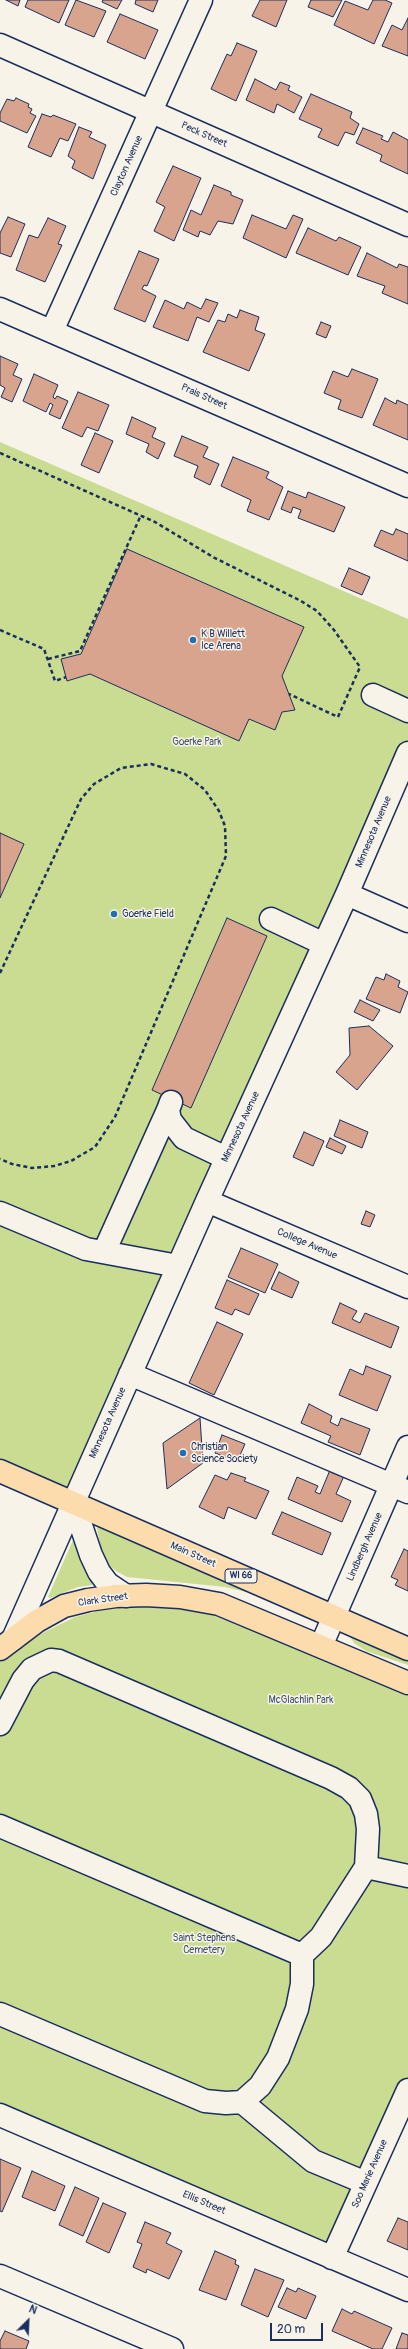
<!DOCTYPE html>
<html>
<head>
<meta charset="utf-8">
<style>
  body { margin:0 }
  #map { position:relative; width:408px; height:2349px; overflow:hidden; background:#f7f3e8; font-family:Pangolin,sans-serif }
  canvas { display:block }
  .north { position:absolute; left:8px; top:2301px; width:40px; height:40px; -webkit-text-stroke:3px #f7f3e8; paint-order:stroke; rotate:24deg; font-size:11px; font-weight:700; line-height:16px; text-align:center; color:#1b2f5e }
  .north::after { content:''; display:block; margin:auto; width:14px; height:18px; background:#1b2f5e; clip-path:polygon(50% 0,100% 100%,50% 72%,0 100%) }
  .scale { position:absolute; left:270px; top:2323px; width:53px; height:18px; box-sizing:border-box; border:2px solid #1b2f5e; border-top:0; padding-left:5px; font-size:12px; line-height:14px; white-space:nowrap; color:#1b2f5e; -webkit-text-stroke:3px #f7f3e8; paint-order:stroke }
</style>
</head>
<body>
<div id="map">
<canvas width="408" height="2349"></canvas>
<div class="north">N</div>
<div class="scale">20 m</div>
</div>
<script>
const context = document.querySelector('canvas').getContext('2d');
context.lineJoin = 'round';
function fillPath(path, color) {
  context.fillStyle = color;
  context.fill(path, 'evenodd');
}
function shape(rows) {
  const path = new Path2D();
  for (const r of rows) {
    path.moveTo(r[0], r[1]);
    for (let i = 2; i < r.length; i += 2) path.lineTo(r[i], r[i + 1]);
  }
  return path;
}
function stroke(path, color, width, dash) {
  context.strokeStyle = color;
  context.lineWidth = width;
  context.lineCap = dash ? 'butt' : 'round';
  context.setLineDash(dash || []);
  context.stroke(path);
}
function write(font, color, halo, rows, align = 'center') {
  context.font = font + ' Pangolin,sans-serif';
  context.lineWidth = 3;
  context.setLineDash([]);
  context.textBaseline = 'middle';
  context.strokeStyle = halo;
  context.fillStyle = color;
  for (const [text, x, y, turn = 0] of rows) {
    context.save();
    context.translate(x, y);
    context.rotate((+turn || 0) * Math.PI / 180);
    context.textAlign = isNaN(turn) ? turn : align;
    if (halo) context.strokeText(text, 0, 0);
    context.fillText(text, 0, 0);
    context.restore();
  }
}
fillPath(shape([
  [0,442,408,619,408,753,73,1502,0,1471],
  [100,1527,250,1592,250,1593,225,1587,127,1577,116,1571,107,1563,102,1554,97,1528],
  [77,1531,95,1582,92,1585,78,1587,50,1598,48,1597],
  [140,1605,187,1608,212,1615,317,1656,408,1695,408,2090,332,2258,0,2111,0,1654,75,1617,110,1608],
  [348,1633,408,1658,408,1665,366,1651,354,1643]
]), '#c9dc91');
const building = shape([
  [6,0,20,0,18,6,6,0],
  [28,0,69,0,59,23,25,7,28,0],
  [76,0,106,11,94,37,65,25,76,0],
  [103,0,122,0,117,9,102,2,103,0],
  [136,0,158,0,153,12,135,4,136,0],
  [260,0,287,0,276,27,252,16,260,0],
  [311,0,342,0,333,17,308,7,311,0],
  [373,0,385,0,392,3,374,44,334,25,345,1,368,10,373,0],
  [120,14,158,30,145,59,107,42,120,14],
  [408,18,408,56,382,46,392,25,402,30,408,18],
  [237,43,257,51,236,101,211,89,227,54,231,56,237,43],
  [255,79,276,90,280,82,290,86,288,90,302,97,294,113,277,104,274,113,246,100,255,79],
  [311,94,352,112,350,118,359,124,354,135,345,132,338,146,318,137,322,129,299,119,311,94],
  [16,98,29,104,28,107,32,109,30,113,36,116,27,133,0,121,0,113,7,99,14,101,16,98],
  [42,114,51,117,53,115,76,124,68,141,60,138,51,157,28,147,42,114],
  [79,127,92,132,89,137,106,145,93,179,72,168,75,161,68,156,79,127],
  [363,128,383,136,381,139,388,142,393,132,408,140,408,174,380,161,382,155,356,143,363,128],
  [173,166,201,178,174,241,154,231,165,207,156,202,173,166],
  [214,185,231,192,231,195,243,200,233,224,218,221,210,235,200,231,198,237,183,230,191,210,201,215,214,185],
  [252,215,286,229,293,215,303,219,286,258,243,238,252,215],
  [8,217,25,224,11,257,0,253,0,233,8,217],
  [48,218,66,226,58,244,62,245,45,282,16,270,29,235,38,238,48,218],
  [308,228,336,241,339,237,361,247,348,275,296,253,308,228],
  [139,251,159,259,147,286,144,285,142,289,156,296,145,322,114,309,139,251],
  [367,253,397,268,399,264,408,267,408,304,382,293,385,286,357,276,367,253],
  [206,299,218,303,209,322,197,317,188,341,153,327,165,300,184,309,187,302,201,309,206,299],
  [240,310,259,317,255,330,265,334,249,371,203,352,218,320,225,322,228,314,237,318,240,310],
  [321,322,331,326,326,338,316,334,321,322],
  [0,356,18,364,13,375,22,379,12,402,1,397,5,388,0,385,0,356],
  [352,369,378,379,362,418,338,409,341,400,324,393,333,371,348,377,352,369],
  [34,374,58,385,53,397,55,399,57,396,68,401,60,419,49,414,53,405,50,403,46,412,23,401,34,374],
  [78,392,109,405,98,431,87,427,82,437,62,428,78,392],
  [385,398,396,404,397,400,408,405,408,440,373,425,385,398],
  [132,417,156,428,152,437,165,443,158,459,146,452,149,444,126,434,132,417],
  [95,433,113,441,99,473,81,465,95,433],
  [182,436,208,447,203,457,219,464,210,485,194,477,198,466,174,456,182,436],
  [233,457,269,472,266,478,283,487,269,520,247,511,251,500,221,486,233,457],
  [288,491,306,498,308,492,345,507,334,532,298,518,301,510,293,507,291,513,281,509,288,491],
  [396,529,408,534,408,561,374,546,381,530,393,535,396,529],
  [127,549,304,627,282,676,295,710,282,712,275,730,249,719,239,741,90,674,67,681,61,659,81,654,127,549],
  [349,568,370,577,362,595,341,586,349,568],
  [0,833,24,844,0,898,0,833],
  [227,918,267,936,191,1108,152,1090,227,918],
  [386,974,400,981,398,987,408,992,400,1013,366,999,376,977,384,980,386,974],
  [360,1000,380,1010,373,1021,354,1012,360,1000],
  [369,1026,393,1046,357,1090,336,1072,350,1055,349,1028,369,1026],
  [340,1120,368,1132,362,1148,334,1136,340,1120],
  [304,1132,324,1141,313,1166,293,1157,304,1132],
  [330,1138,346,1146,342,1154,326,1147,330,1138],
  [366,1211,375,1215,370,1227,361,1224,366,1211],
  [241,1248,278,1264,265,1293,228,1277,241,1248],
  [279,1272,299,1282,292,1298,271,1289,279,1272],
  [227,1280,259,1294,249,1315,235,1309,232,1315,215,1308,227,1280],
  [340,1303,357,1311,352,1319,360,1323,365,1313,399,1327,391,1348,332,1323,340,1303],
  [217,1322,243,1334,214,1395,189,1383,217,1322],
  [366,1366,391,1376,377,1411,339,1395,350,1369,363,1375,366,1366],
  [309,1404,332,1416,330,1422,338,1426,341,1418,370,1429,360,1455,328,1442,331,1436,301,1423,309,1404],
  [200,1418,203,1463,167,1489,163,1443,200,1418],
  [222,1435,245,1444,237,1462,215,1453,222,1435],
  [330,1470,344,1476,336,1494,351,1501,342,1522,288,1499,297,1477,318,1486,315,1492,320,1494,330,1470],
  [231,1473,246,1478,244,1481,269,1491,256,1519,228,1507,224,1519,199,1507,215,1475,227,1480,231,1473],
  [282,1512,331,1533,322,1555,272,1534,282,1512],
  [404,1549,408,1551,408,1591,395,1585,398,1580,391,1577,404,1549],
  [0,2159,21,2168,2,2212,0,2211,0,2159],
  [32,2171,65,2186,55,2211,22,2197,32,2171],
  [75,2187,99,2198,83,2236,59,2225,75,2187],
  [103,2203,126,2213,109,2253,86,2242,103,2203],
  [398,2218,408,2222,408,2250,387,2241,398,2218],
  [145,2222,171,2233,166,2243,182,2251,169,2279,147,2269,146,2273,133,2267,142,2244,137,2242,145,2222],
  [215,2251,236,2260,235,2264,239,2266,226,2300,199,2290,215,2251],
  [255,2269,284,2280,268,2317,241,2305,255,2269],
  [287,2288,296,2292,298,2288,316,2296,306,2319,278,2307,287,2288],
  [342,2309,352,2314,354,2311,392,2328,382,2349,373,2349,332,2331,342,2309],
  [5,2331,29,2341,26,2349,0,2349,0,2341,5,2331],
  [402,2333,408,2335,408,2349,396,2349,402,2333]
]);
fillPath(building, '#d9a48e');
stroke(building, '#1b2f5e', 1);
const minor = shape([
  [0,45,408,225],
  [0,309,408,486],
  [52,331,201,0],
  [373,695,408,711],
  [347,894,408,921],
  [271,919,324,944],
  [171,1102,168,1110,170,1120,184,1138,226,1158],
  [207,1201,408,1287],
  [0,1213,86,1249,178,1266],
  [104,1252,168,1110],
  [130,1374,408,1492],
  [73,1502,91,1555,99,1572,108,1584,126,1596],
  [13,1639,207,1201,347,894,408,753],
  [321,1646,408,1447],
  [0,1724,23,1680,32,1669,51,1660,59,1661,331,1778,349,1788,360,1799,366,1814,368,1829,366,1867,321,1937,302,1955,302,1984,297,2009,278,2058,260,2086,242,2102,226,2103,205,2101,0,2014],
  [0,1826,302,1955],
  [366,1867,408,1876],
  [242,2102,313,2161,366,2183],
  [0,2115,408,2290],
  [332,2258,408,2090],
  [0,2276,172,2349]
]);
const major = shape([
  [0,1471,408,1649],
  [0,1649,37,1621,64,1606,88,1600,116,1596,146,1595,180,1597,219,1604,408,1683]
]);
stroke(minor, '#1b2f5e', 25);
stroke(major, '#1b2f5e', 25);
stroke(shape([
  [0,453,155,522,213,557,301,601,317,611,334,630,360,667,338,717,289,694],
  [0,630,44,649,55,681,66,677],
  [48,659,80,651,141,515],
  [0,973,81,799,94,784,121,768,151,764,185,774,205,790,219,811,225,826,226,856,115,1117,95,1147,71,1161,54,1166,32,1168,12,1164,0,1159]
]), '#1b2f5e', 2.5, [4, 3]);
stroke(minor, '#f7f3e8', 22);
stroke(major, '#fcdcac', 22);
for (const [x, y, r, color] of [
  [193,640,4,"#1f6fb2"],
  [114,914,4,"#1f6fb2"],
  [183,1453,4,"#1f6fb2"]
]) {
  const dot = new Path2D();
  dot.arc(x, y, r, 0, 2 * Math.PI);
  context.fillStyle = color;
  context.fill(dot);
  stroke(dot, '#f7f3e8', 1.5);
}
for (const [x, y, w] of [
  [241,1576,32]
]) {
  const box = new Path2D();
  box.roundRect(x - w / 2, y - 7, w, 14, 3);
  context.fillStyle = '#f7f3e8';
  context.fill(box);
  stroke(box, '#1b2f5e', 1);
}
write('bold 9px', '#1b2f5e', null, [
  ["WI 66",241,1576]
]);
write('10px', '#1b2f5e', '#f7f3e8', [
  ["Peck Street",204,135,24],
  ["Clayton Avenue",127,166,-66],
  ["Prais Street",204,397,24],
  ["Minnesota Avenue",374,832,-67],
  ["Minnesota Avenue",241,1127,-65],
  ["College Avenue",307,1244,23],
  ["Minnesota Avenue",108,1423,-66],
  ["Lindbergh Avenue",365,1547,-66],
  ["Main Street",193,1555,24],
  ["Clark Street",103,1600,-8],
  ["Soo Marie Avenue",370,2174,-66],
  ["Ellis Street",204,2203,23]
]);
write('10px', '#1b2f5e', '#f7f3e8', [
  ["K B Willett",201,634],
  ["Ice Arena",201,646],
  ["Goerke Field",122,914],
  ["Christian",191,1447],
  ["Science Society",191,1459]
], 'left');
write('10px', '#3e5268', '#f7f3e8', [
  ["Goerke Park",197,742],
  ["McGlachlin Park",301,1700],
  ["Saint Stephens",204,1938],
  ["Cemetery",204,1950]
]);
</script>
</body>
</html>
